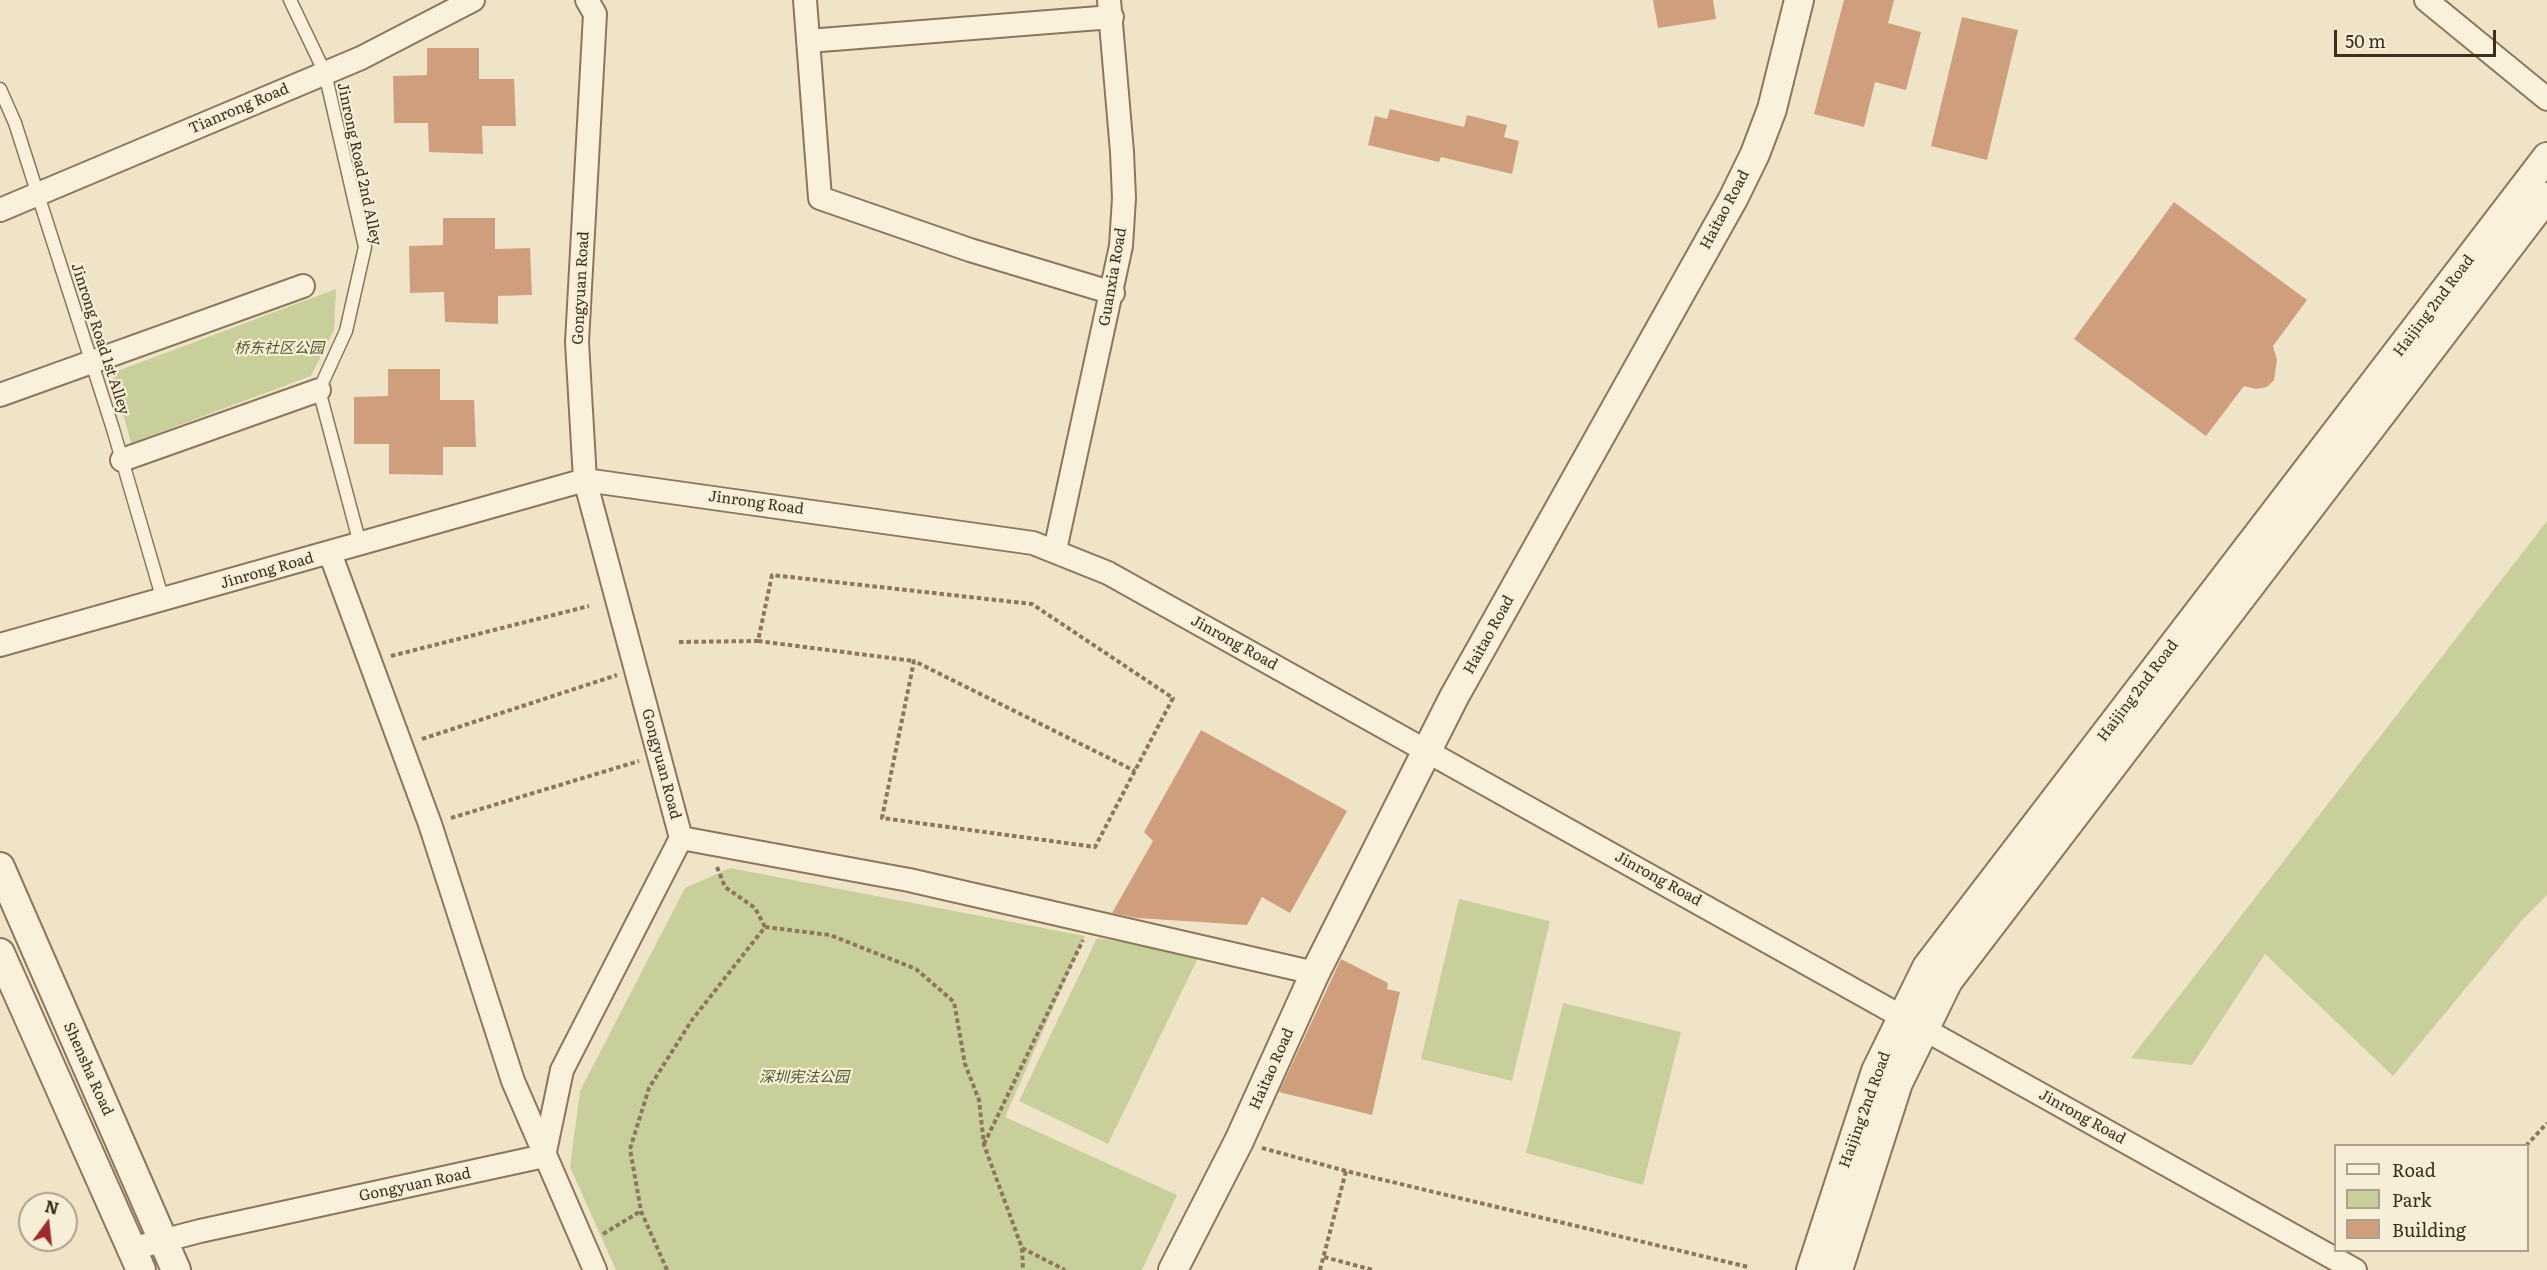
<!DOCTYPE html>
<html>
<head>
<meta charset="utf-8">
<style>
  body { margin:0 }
  #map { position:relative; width:2547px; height:1270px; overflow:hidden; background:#f0e4c8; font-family:Literata,serif }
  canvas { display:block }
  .legend { position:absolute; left:2334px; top:1144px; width:195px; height:108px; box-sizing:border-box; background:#f7eed8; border:2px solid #ada18e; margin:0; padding:8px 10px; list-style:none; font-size:18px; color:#3d2e20 }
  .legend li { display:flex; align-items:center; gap:12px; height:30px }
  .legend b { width:30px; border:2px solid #ada18e }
  .north { position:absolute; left:18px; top:1192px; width:60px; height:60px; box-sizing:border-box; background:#f7eed8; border:2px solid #ada18e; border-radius:50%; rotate:15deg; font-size:16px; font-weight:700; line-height:24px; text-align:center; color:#3d2e20 }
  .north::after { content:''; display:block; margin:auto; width:21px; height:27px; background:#9e2a2b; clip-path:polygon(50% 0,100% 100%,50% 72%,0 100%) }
  .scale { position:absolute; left:2334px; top:30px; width:162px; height:27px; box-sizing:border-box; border:3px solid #3d2e20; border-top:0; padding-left:8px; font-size:18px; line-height:21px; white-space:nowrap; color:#3d2e20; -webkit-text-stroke:4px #f7eed8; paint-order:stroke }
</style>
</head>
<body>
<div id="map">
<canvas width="2547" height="1270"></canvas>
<ul class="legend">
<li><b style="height:8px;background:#faf1dc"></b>Road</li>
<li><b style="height:16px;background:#c9cf9b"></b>Park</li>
<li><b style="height:16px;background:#cf9f7d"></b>Building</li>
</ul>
<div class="north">N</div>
<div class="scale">50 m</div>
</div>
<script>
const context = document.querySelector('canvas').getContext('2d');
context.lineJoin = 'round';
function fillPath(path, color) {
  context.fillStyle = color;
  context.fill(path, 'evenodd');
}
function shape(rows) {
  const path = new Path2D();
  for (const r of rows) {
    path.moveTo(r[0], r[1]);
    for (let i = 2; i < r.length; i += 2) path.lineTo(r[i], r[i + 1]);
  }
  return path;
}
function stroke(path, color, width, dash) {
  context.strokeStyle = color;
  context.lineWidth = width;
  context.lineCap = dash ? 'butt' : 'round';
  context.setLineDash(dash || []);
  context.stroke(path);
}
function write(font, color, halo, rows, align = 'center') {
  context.font = font + ' Literata,"Noto Sans SC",serif';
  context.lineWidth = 4.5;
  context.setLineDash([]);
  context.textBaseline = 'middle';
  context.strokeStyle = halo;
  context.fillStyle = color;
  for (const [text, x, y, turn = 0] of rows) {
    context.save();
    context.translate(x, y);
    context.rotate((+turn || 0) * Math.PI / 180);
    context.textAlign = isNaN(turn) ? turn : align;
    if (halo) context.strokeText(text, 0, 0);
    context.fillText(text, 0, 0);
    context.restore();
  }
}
fillPath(shape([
  [336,289,334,330,311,376,131,443,112,373],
  [2547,521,2547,895,2524,918,2393,1076,2265,954,2192,1065,2131,1058],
  [730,868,1085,936,1005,1117,1177,1195,1142,1270,616,1270,570,1167,580,1091,685,888],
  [1459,899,1550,921,1512,1081,1421,1059],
  [1097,938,1199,956,1108,1144,1019,1101],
  [1563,1003,1681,1032,1643,1185,1526,1153]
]), '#c9cf9b');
fillPath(shape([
  [1653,0,1713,0,1716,19,1658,28],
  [1844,0,1894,0,1888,23,1921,32,1906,90,1875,82,1864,127,1814,114],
  [1962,17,2018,30,1987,160,1931,146],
  [427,48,479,48,479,79,514,79,516,126,482,126,483,154,429,152,428,123,394,123,393,76,427,75],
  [1390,109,1464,127,1467,115,1507,125,1504,137,1519,141,1512,174,1441,157,1439,162,1368,145,1375,116,1387,119],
  [2174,202,2307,300,2273,346,2277,360,2274,380,2267,387,2256,389,2244,386,2206,436,2074,339],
  [443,218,495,218,495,249,530,248,532,295,498,296,498,324,445,322,444,292,410,293,409,246,443,245],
  [388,369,440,369,440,400,474,400,476,447,443,447,443,475,389,474,389,444,354,444,354,397,388,396],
  [1201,730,1347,811,1290,913,1262,897,1247,925,1137,918,1112,913,1153,841,1144,832],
  [1341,959,1388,983,1387,989,1400,992,1372,1115,1279,1092]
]), '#cf9f7d');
const service = shape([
  [290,0,325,73,365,247,346,331,319,390,360,544],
  [0,89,15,123,113,429,163,600]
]);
const minor = shape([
  [805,0,820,198,970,250,1113,293],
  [2426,0,2547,99],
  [808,41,1112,17],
  [0,210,361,58,473,0],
  [0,395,303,286],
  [122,460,319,390],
  [1055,550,1121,246,1124,198,1122,152,1109,0],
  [330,553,430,824,513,1081,595,1270],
  [0,645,585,480,1033,543,1108,573,2355,1270],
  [681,838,909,880,1315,973],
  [131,1249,200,1231,544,1156,562,1070,681,838,585,480,577,342,595,14,587,0]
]);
const tertiary = shape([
  [0,867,176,1270],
  [0,953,141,1270],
  [1173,1270,1239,1141,1315,973,1454,697,1733,199,1755,154,1772,109,1799,0],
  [1811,1270,1876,1071,1927,967,2547,157],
  [1838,1270,1898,1083,1948,981,2547,197]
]);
stroke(service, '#8d765c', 15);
stroke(minor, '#8d765c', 26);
stroke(tertiary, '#8d765c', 32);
stroke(shape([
  [758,641,914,661],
  [679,642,758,641,772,575,1032,604,1173,698,1095,847,882,818,914,661,1135,771],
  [391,656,589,606],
  [422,739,617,675],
  [451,818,639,761],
  [717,867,725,887,755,908,765,927],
  [765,927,830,935,916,969,954,1002,965,1064,979,1100,984,1145,1022,1248,1023,1270],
  [984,1144,1083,940],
  [2526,1146,2547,1123],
  [1262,1148,1346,1171,1748,1267],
  [603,1234,641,1211],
  [1022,1248,1065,1270],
  [1324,1257,1373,1270],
  [667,1270,641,1211,630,1149,649,1088,692,1020,765,927],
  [1320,1270,1346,1171]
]), '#8d765c', 4, [4.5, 3]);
stroke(service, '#faf1dc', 12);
stroke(minor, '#faf1dc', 22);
stroke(tertiary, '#faf1dc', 28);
write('15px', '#3d2e20', '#f7eed8', [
  ["Tianrong Road",239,109,-23],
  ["Jinrong Road 2nd Alley",359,164,78],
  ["Haitao Road",1725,210,-62],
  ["Guanxia Road",1113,277,-80],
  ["Gongyuan Road",581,288,-87],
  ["Haijing 2nd Road",2434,306,-53],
  ["Jinrong Road 1st Alley",100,339,72],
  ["Jinrong Road",756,503,8],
  ["Jinrong Road",267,571,-16],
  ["Haitao Road",1489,635,-61],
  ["Jinrong Road",1234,643,29],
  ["Haijing 2nd Road",2138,691,-53],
  ["Gongyuan Road",661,764,75],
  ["Jinrong Road",1658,879,29],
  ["Shensha Road",88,1069,66],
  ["Haitao Road",1272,1069,-66],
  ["Haijing 2nd Road",1865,1110,-70],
  ["Jinrong Road",2082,1117,29],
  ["Gongyuan Road",415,1185,-12]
]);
write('italic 15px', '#4d5a26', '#f7eed8', [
  ["桥东社区公园",279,349],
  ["深圳宪法公园",804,1078]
]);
</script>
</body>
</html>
